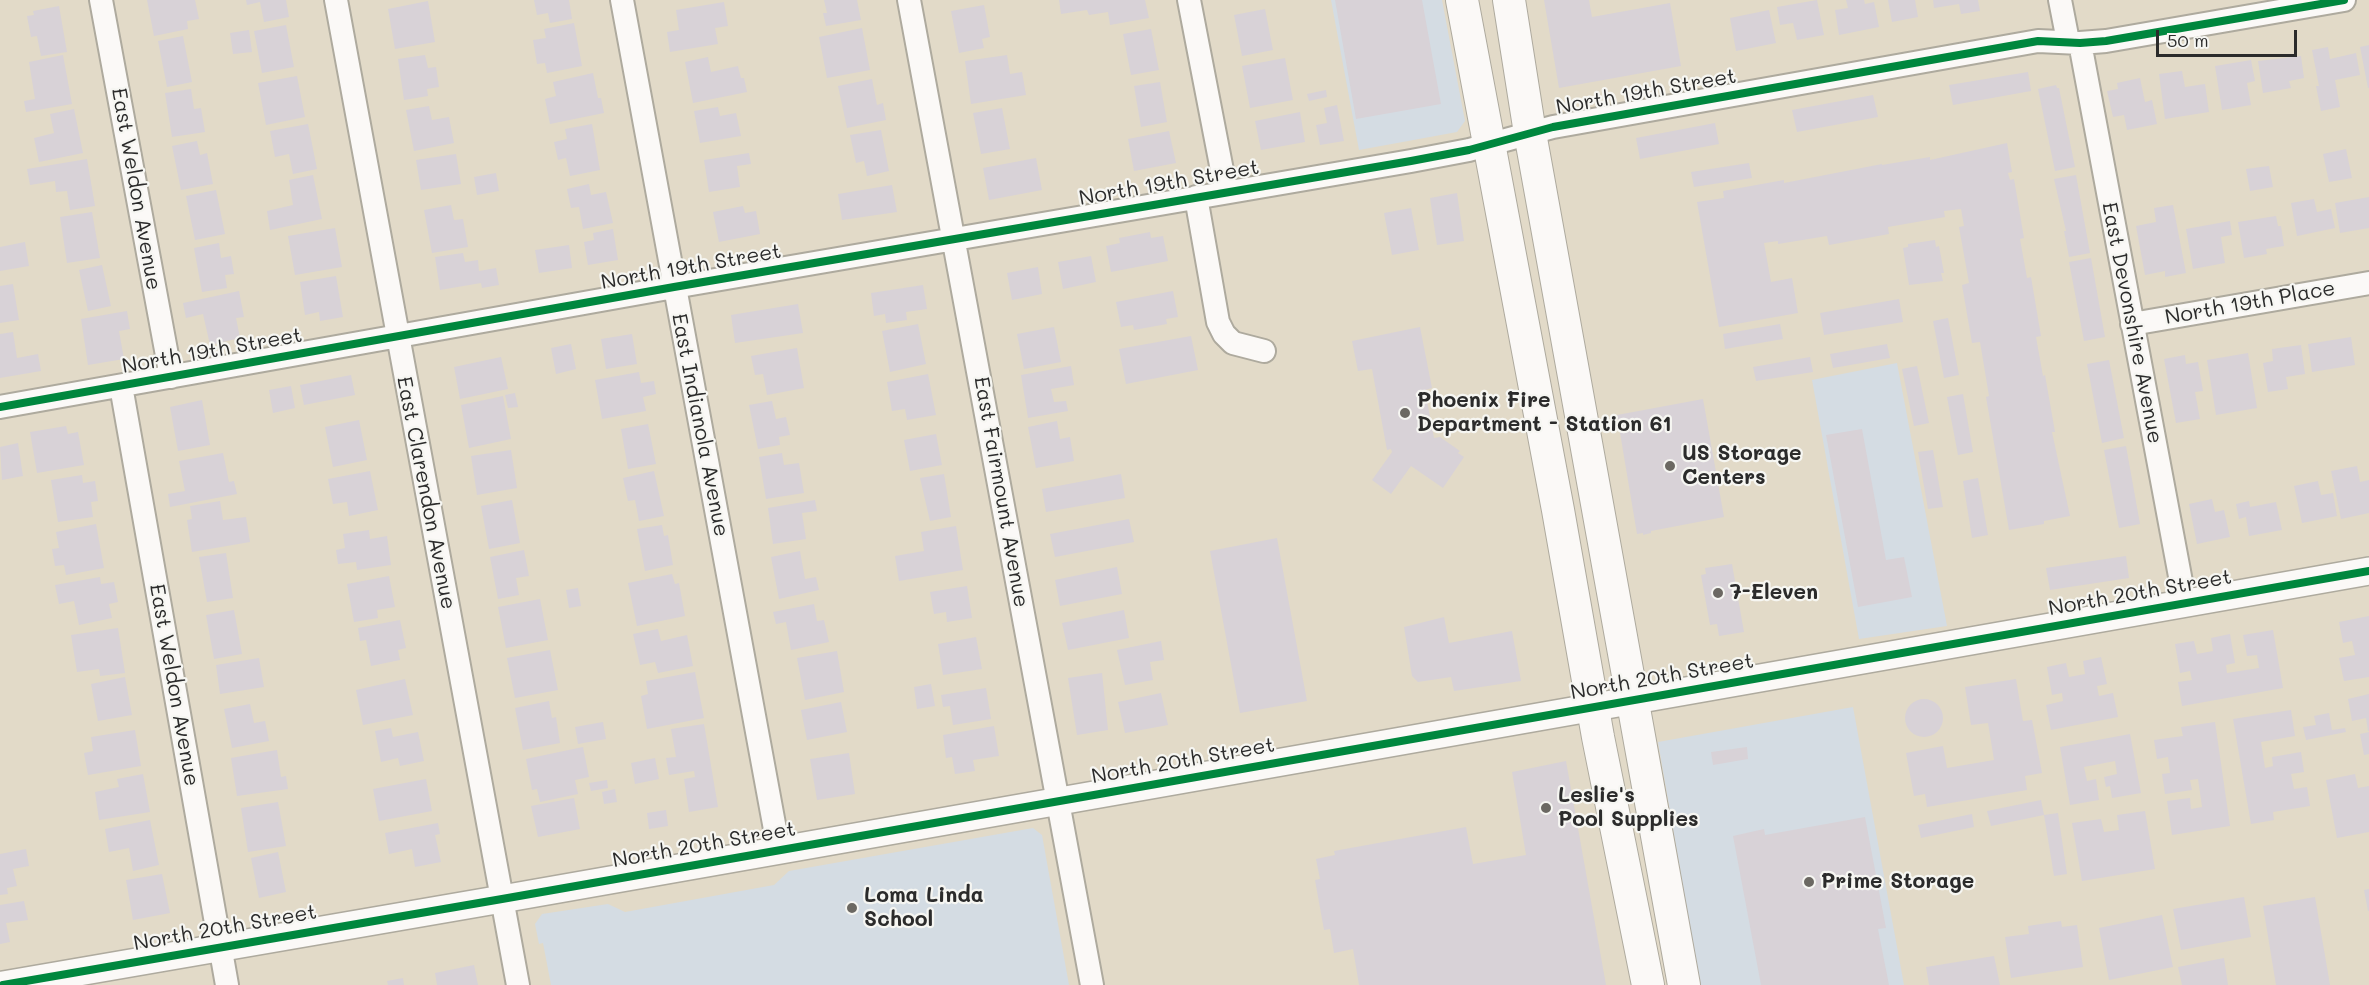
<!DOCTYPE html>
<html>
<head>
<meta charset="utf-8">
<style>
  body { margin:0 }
  #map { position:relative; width:2369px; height:985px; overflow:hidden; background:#e2dac8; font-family:Mali,sans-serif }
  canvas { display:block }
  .scale { position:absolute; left:2156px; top:30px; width:141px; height:27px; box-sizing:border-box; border:3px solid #2b2b2b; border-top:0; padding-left:8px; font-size:18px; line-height:21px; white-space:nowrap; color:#2b2b2b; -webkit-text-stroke:4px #f6f6f2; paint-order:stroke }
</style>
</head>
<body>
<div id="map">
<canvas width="2369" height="985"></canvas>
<div class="scale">50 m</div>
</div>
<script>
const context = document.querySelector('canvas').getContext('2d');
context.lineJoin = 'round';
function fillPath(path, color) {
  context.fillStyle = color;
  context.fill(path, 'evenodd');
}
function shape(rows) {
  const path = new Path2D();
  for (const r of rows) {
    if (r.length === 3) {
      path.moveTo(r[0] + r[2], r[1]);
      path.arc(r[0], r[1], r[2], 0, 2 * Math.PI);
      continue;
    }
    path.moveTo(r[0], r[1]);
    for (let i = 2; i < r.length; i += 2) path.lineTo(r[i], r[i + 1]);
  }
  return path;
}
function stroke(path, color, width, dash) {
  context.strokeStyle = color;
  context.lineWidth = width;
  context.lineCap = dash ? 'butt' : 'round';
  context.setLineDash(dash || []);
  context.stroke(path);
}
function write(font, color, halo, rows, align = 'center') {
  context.font = font + ' Mali,sans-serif';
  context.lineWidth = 4.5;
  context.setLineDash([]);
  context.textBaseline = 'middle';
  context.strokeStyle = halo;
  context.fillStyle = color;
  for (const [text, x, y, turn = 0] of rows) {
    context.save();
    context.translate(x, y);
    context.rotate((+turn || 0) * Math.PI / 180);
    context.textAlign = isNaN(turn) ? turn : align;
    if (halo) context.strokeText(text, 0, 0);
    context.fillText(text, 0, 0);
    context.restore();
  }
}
fillPath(shape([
  [1331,0,1442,0,1465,121,1457,132,1359,150],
  [1897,363,1947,626,1859,639,1812,380],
  [1853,707,1904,985,1700,985,1658,742],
  [1033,828,1042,835,1069,985,551,985,543,943,539,944,535,924,542,914,608,904,625,912,774,885,789,871]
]), '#d4dce3');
fillPath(shape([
  [147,0,195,0,199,19,187,21,188,29,154,36],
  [246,0,286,0,289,17,264,22,260,2,247,5],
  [534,0,569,0,572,19,550,23,548,13,537,15],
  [824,0,857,0,861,20,826,26,823,13,827,13],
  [1059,0,1145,0,1149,18,1110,25,1108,12,1089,15,1087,10,1061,14],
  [1335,0,1422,0,1441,104,1356,119],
  [1544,0,1589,0,1592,17,1670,3,1681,66,1559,88],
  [1817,0,1824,35,1797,40,1793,23,1780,25,1777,7],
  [1846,0,1864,0,1865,4,1874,2,1879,27,1839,35,1835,10,1848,8],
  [1888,0,1915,0,1918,17,1892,22],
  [1933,0,1978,0,1980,11,1961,14,1959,4,1934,8],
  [428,1,435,42,395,49,388,9],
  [724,2,728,26,715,28,718,44,670,52,667,32,679,30,676,10],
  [984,5,990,37,982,39,984,48,959,53,951,11],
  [59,6,67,52,41,56,37,36,31,37,27,16,34,15,33,11],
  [1265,9,1273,50,1242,56,1234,15],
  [1769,10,1776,43,1736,51,1730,18],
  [574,23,582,66,547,73,545,63,537,64,533,40,546,38,544,29],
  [286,25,294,67,262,73,254,31],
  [862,28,870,70,827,78,819,37],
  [1151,29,1159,70,1131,75,1123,34],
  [249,30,252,52,233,54,230,33],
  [183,36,192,82,167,87,158,41],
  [2369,45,2369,88,2368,88,2360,47],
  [2328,47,2330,59,2356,53,2360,75,2335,80,2340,107,2321,111,2316,86,2319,86,2312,50],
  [63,55,72,104,26,112,24,101,35,99,29,62],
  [425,55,428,68,436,67,439,87,427,89,428,96,404,100,398,59],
  [1007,55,1010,74,1022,72,1026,95,971,104,965,61],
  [2301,56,2304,78,2289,81,2291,88,2263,93,2258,61],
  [708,57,711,72,738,66,741,78,744,78,747,92,693,103,685,62],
  [1285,58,1293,100,1250,108,1242,66],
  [2251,60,2255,81,2247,83,2251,105,2222,110,2215,66],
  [2182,71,2185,87,2205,84,2209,112,2165,119,2159,74],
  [2028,72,2031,91,1953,105,1949,85],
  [593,73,598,98,601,98,604,113,550,124,545,99,556,96,553,82],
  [297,76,305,117,266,125,258,83],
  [2140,78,2145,102,2152,100,2157,124,2127,130,2124,115,2113,117,2107,91,2118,89,2117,83],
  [872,79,877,105,883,103,886,120,847,128,838,86],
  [1160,82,1167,122,1141,127,1134,86],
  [2056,85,2057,88,2059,88,2075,167,2055,171,2038,89],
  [191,89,194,109,201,108,205,132,172,137,165,93],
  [1326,90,1327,97,1309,101,1307,94],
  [1873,95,1878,117,1797,132,1792,110],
  [1337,105,1344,141,1320,145,1316,125,1327,123,1324,108],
  [429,106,432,120,449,117,454,143,414,151,406,110],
  [718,107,720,116,736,113,741,136,700,143,694,111],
  [1002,108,1010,149,981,154,973,113],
  [74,109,83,153,39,162,34,138,54,133,50,114],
  [1300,112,1305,142,1261,150,1255,121],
  [1715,123,1719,144,1640,159,1636,138],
  [308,124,317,169,293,174,289,154,275,157,270,131],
  [592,124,600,170,570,176,566,158,558,160,554,142,567,139,565,129],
  [881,130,889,171,867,176,864,161,856,163,850,135],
  [1169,131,1176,163,1134,171,1128,139],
  [197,141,200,155,207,153,213,184,181,190,172,146],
  [2007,143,2012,172,2008,173,2010,180,2014,179,2024,238,2020,239,2027,278,2031,277,2041,336,2036,337,2043,376,2045,375,2055,432,2052,432,2070,516,2044,521,2044,524,2009,530,1986,397,1989,396,1980,342,1972,343,1962,285,1969,283,1959,227,1964,226,1961,209,1944,211,1945,217,1888,227,1889,234,1829,245,1827,236,1778,244,1778,241,1764,243,1771,282,1792,278,1798,313,1719,327,1697,202,1724,198,1723,191,1784,180,1784,183,1882,164,1882,165,1930,157,1930,160],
  [2346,149,2352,178,2329,182,2323,154],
  [749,153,751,164,737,166,740,187,709,192,704,160],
  [456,154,461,184,421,190,416,160],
  [1036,158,1042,190,989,200,983,168],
  [87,159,95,206,70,210,67,191,56,192,55,181,30,185,27,169],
  [1749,163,1752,178,1694,187,1691,172],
  [2269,166,2273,187,2250,191,2246,169],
  [496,173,499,191,477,195,474,177],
  [313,175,322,219,270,230,267,211,293,205,289,180],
  [2076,175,2090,253,2069,257,2064,231,2066,231,2054,179],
  [589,184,591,195,606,192,613,223,583,229,579,207,571,208,567,189],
  [892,185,897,212,842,220,838,194],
  [216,190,225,234,195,240,186,196],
  [1457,193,1464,241,1437,245,1430,198],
  [2369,197,2369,228,2340,233,2335,203],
  [2314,199,2317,212,2331,209,2335,228,2297,236,2291,203],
  [451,205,454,220,463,219,468,247,432,253,424,210],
  [2173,205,2186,273,2165,277,2165,271,2145,275,2136,226,2156,222,2154,208],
  [743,206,745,213,756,211,760,234,719,242,713,212],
  [1411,208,1419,250,1392,255,1384,213],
  [92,212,100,258,67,263,60,217],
  [2276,216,2278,226,2281,226,2284,246,2266,249,2267,254,2244,258,2238,222],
  [2230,221,2232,235,2221,237,2225,263,2193,269,2186,229],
  [335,228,342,267,295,275,288,236],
  [613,229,618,260,588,265,584,242,594,240,593,233],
  [1150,232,1151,238,1163,236,1168,261,1111,272,1106,246,1120,243,1119,238],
  [1935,240,1936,247,1939,246,1944,273,1941,273,1943,281,1909,285,1903,248,1908,247,1908,244],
  [25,242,29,266,0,271,0,247],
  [219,243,221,258,231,256,234,274,225,275,227,288,202,292,194,248],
  [569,245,572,268,539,273,535,250],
  [463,253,465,262,478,260,479,271,496,268,499,285,482,288,481,283,440,290,435,257],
  [1091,256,1096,282,1063,289,1058,262],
  [2091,258,2105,337,2084,341,2069,262],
  [102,265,111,306,88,311,79,270],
  [1038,267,1042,294,1012,300,1007,273],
  [336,276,343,317,320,321,319,312,305,315,300,282],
  [13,284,19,320,0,323,0,286],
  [923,285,927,309,906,312,907,320,886,323,885,314,874,316,871,293],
  [239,291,244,317,236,318,240,338,210,345,203,314,186,318,183,303],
  [1173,291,1178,317,1166,319,1167,324,1134,330,1133,325,1121,327,1116,302],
  [1899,299,1903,322,1824,335,1820,313],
  [798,304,803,333,735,343,731,315],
  [127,311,130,329,119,331,124,359,88,365,81,319],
  [1948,318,1959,375,1944,378,1933,321],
  [918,324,926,364,890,372,882,331],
  [1780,324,1783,339,1725,349,1723,334],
  [1054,327,1061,362,1024,369,1017,334],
  [1420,327,1432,388,1425,390,1434,438,1440,437,1460,451,1458,453,1464,457,1443,488,1411,466,1391,494,1372,480,1392,452,1391,449,1387,450,1372,369,1358,371,1352,341],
  [13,332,17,358,38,354,41,371,0,378,0,334],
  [632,334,637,364,606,369,601,339],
  [1191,336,1198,370,1126,384,1119,349],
  [2351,337,2355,365,2312,372,2308,344],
  [571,344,576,369,556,374,551,348],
  [1887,344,1890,358,1833,368,1830,354],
  [2301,345,2305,374,2286,377,2288,389,2268,392,2263,363,2273,361,2272,349],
  [797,348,804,388,767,395,763,374,755,375,751,356],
  [2248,353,2257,408,2216,415,2207,360],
  [2185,355,2186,364,2198,362,2203,391,2195,392,2200,419,2176,423,2164,359],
  [501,357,508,389,460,399,454,367],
  [1810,357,1813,372,1756,381,1753,367],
  [2109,360,2124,438,2102,443,2087,364],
  [1071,366,1074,385,1051,389,1054,402,1066,401,1068,411,1028,418,1021,375],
  [1917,366,1929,423,1914,426,1902,369],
  [639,372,641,383,654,381,656,394,643,397,646,411,602,419,595,380],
  [928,374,936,415,907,420,905,409,892,411,887,382],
  [351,375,355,395,304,405,300,385],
  [291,386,295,408,273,413,269,390],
  [515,393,518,407,508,408,505,395],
  [1963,394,1973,452,1958,455,1947,397],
  [503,396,511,439,469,448,461,405],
  [1703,399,1724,517,1651,531,1651,533,1643,535,1643,533,1637,534,1617,415],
  [202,400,210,445,178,451,170,407],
  [772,401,776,419,786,417,790,435,779,437,780,445,758,449,749,405],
  [359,420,367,460,333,467,325,427],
  [1057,421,1060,439,1070,437,1074,461,1036,468,1028,427],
  [648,424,656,464,628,469,621,429],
  [66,426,68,434,78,432,84,465,37,473,30,432],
  [1862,429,1886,560,1904,557,1912,597,1858,607,1826,435],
  [936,434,942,465,910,471,904,440],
  [18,443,23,476,2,480,0,447],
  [2126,446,2140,524,2119,528,2104,450],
  [511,450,517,488,477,495,471,456],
  [1933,450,1943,507,1928,509,1918,452],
  [223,453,229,482,234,481,237,494,170,507,168,494,185,491,179,461],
  [782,453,784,465,799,463,804,493,766,499,759,457],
  [2357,466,2360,482,2369,480,2369,513,2341,519,2331,471],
  [370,471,378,510,349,516,347,502,333,504,328,479],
  [654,471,664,516,639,521,635,500,628,501,623,478],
  [944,474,951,517,930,521,920,478],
  [1121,474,1125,498,1046,512,1042,489],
  [82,475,83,483,95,481,98,501,91,502,93,517,58,522,51,480],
  [1978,478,1988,535,1972,538,1963,481],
  [2318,481,2321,495,2333,493,2337,516,2302,523,2294,486],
  [2212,499,2215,512,2224,510,2230,537,2197,544,2189,504],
  [512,500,520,543,489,549,481,506],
  [815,500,817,511,802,513,806,539,773,544,768,508],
  [220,501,223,520,246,517,250,542,192,552,187,520,192,519,190,506],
  [2249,501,2250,507,2276,502,2282,530,2249,536,2246,517,2239,519,2236,504],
  [1129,519,1134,542,1055,557,1050,534],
  [96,524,104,568,66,575,64,565,55,566,52,549,59,548,56,532],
  [662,525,664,536,668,535,673,565,645,571,637,529],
  [956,526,963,570,899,581,895,556,924,551,921,532],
  [369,530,370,539,387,536,391,565,357,570,356,562,338,564,336,550,345,548,343,534],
  [1277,538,1307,701,1240,713,1210,551],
  [524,550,529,576,516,578,519,595,498,599,490,557],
  [800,551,805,579,816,577,819,590,779,599,771,557],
  [226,553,233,598,207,602,199,557],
  [2126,556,2129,578,2050,590,2046,568],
  [1732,564,1744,632,1719,636,1717,624,1710,625,1701,575,1706,574,1705,568],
  [1117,567,1122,594,1060,606,1055,580],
  [672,574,675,584,679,583,685,616,637,626,628,583],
  [389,576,395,607,377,610,378,618,354,622,347,584],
  [100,577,101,584,114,582,118,602,109,604,112,618,79,625,74,601,59,604,55,585],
  [967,586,972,618,947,622,946,612,934,614,930,592],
  [578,588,581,606,569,608,566,590],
  [540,599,548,640,506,648,498,607],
  [814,604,817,621,824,620,829,642,791,650,786,622,776,624,773,612],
  [234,610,242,654,214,659,206,615],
  [1124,610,1129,638,1068,650,1062,623],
  [2369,616,2369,677,2344,681,2339,658,2355,655,2352,641,2343,643,2339,622],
  [1444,617,1449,643,1512,631,1521,681,1454,691,1451,677,1418,682,1412,676,1404,627],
  [400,620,406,648,398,650,400,660,371,666,366,640,360,641,358,628],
  [118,628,125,673,100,676,99,669,77,672,71,635],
  [658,629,661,641,687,635,693,666,658,673,655,662,640,665,633,634],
  [2273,630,2283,688,2182,706,2178,682,2192,680,2190,671,2180,673,2175,644,2194,641,2197,654,2213,651,2211,638,2230,634,2235,663,2226,665,2227,673,2259,668,2257,655,2247,656,2243,635],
  [976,637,982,669,943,675,938,644],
  [1161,641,1164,660,1150,662,1153,680,1125,685,1117,650],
  [550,650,558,690,515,698,507,658],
  [837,651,844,692,805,700,797,658],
  [2101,657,2107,684,2097,686,2099,696,2113,693,2118,717,2051,730,2046,705,2063,701,2062,693,2052,695,2047,667,2066,663,2069,677,2085,674,2083,661],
  [259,658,264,687,220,694,216,665],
  [695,672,704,718,647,729,641,696,648,694,646,681],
  [1102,673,1108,730,1077,735,1068,678],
  [125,677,132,715,98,721,91,684],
  [405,679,413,715,363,725,356,690],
  [2016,679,2023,721,2032,720,2042,773,2025,776,2027,790,1927,807,1925,794,1914,796,1906,753,1943,746,1947,768,1994,760,1988,723,1971,725,1965,687],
  [931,684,935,706,917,709,914,687],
  [986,688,991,719,953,725,950,706,943,707,941,695],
  [1161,693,1168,725,1125,733,1118,702],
  [2369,694,2369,731,2368,731,2366,718,2352,721,2348,699],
  [1924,718,19],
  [549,701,552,718,556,717,560,743,523,750,515,708],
  [841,702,847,732,807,740,801,710],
  [250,704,254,723,265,721,269,741,232,748,224,709],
  [2291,710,2295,736,2261,742,2265,768,2273,766,2272,757,2301,752,2304,772,2291,774,2294,789,2307,787,2310,806,2273,812,2274,820,2251,824,2233,719],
  [2329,713,2332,730,2345,728,2346,732,2306,740,2303,727,2316,725,2314,716],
  [603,722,606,739,578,744,575,727],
  [2215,722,2230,826,2172,835,2167,801,2190,798,2191,809,2202,807,2198,779,2190,780,2192,790,2165,794,2162,774,2170,773,2168,757,2157,759,2154,740,2183,736,2181,727],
  [704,724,718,807,689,812,684,779,695,777,694,771,669,775,666,758,676,757,671,729],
  [994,726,999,756,973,760,975,771,955,774,952,757,946,758,943,735],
  [391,728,393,737,418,732,424,761,400,766,398,758,381,762,375,731],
  [135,730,141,766,88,775,84,753,93,751,91,737],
  [2369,732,2369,754,2364,755,2360,734],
  [2130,734,2141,793,2112,798,2110,786,2106,787,2104,777,2117,774,2115,761,2084,767,2087,781,2096,779,2099,800,2070,805,2060,747],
  [583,747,589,777,575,780,578,794,540,802,537,789,532,790,526,759],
  [1747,747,1748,759,1713,765,1711,752],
  [277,750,281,777,286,776,288,789,237,796,231,758],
  [849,753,855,794,817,800,810,759],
  [655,758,659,779,635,784,631,763],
  [1566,761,1606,985,1359,985,1353,949,1334,953,1330,929,1324,930,1315,880,1320,879,1316,859,1335,855,1334,851,1466,827,1473,864,1526,855,1512,772],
  [143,774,150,812,99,820,95,792,119,787,117,779],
  [2355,774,2358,788,2369,786,2369,832,2337,838,2326,780],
  [426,779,432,811,379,821,373,789],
  [607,780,608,788,591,791,589,783],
  [615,789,617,802,604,804,602,792],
  [574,798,580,829,538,837,531,806],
  [2041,800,2044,815,1991,826,1987,811],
  [278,802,286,846,248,852,241,808],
  [666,810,668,826,649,829,647,813],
  [2145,811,2155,869,2082,881,2072,823,2101,819,2104,832,2119,830,2117,815],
  [2058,813,2067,874,2054,876,2044,815],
  [1972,814,1974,827,1921,838,1918,825],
  [1865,817,1886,928,1878,929,1889,985,1761,985,1733,836,1764,829,1765,835],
  [150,820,159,865,133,871,129,848,109,852,105,829],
  [438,823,440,834,435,835,441,862,415,867,412,849,389,854,385,833],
  [26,849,29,866,13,869,17,886,7,888,8,894,0,895,0,854],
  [278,852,286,892,259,898,251,858],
  [162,874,170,913,133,920,126,880],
  [2369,889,2369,911,2368,911,2364,890],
  [2244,897,2251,937,2181,950,2173,909],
  [2315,897,2330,985,2276,985,2263,906],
  [24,901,28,920,6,923,10,942,0,944,0,905],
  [2162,915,2173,967,2109,980,2099,928],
  [2061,921,2062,927,2077,925,2083,967,2011,978,2005,937,2029,934,2028,926],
  [1994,956,2000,985,1929,985,1926,967],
  [2224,958,2228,985,2182,985,2178,967],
  [474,965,478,985,437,985,435,973],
  [403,978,404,985,388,985,387,981]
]), '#d8d2d7');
const minor = shape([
  [101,0,171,377],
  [336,0,518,985],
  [622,0,779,851],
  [909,0,1092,985],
  [1189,0,1226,191],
  [2060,0,2068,41],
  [2080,43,2185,603],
  [1196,197,1218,322,1224,334,1233,343,1264,351],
  [2132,324,2369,283],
  [121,386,227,985],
  [0,407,674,287,1411,161,1469,150,1553,127,2038,41,2080,43,2106,41,2344,0]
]);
const tertiary = shape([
  [3,985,502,899,2369,571]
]);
const secondary = shape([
  [1462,0,1558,510,1598,737,1648,985],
  [1509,0,1530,133,1684,985]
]);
stroke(minor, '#aeaa9e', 26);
stroke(tertiary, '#aeaa9e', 30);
stroke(secondary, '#aeaa9e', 34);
stroke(minor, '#fbf9f7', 22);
stroke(tertiary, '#fbf9f7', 27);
stroke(secondary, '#fbf9f7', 32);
stroke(shape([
  [0,407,674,287,1411,161,1469,150,1553,127,2038,41,2080,43,2106,41,2344,0],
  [3,985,502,899,2369,571]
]), '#00873e', 8);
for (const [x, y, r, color] of [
  [1405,413,6,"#6b6862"],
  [1670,466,6,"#6b6862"],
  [1718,593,6,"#6b6862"],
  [1546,808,6,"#6b6862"],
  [1809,882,6,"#6b6862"],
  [852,908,6,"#6b6862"]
]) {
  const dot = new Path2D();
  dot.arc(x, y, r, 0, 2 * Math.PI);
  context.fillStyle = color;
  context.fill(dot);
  stroke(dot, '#f6f6f2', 2);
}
write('21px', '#2b2b2b', '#f6f6f2', [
  ["North 19th Street",1646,92,-10],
  ["North 19th Street",1169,183,-10],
  ["East Weldon Avenue",136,189,80],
  ["North 19th Street",691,267,-10],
  ["North 19th Place",2250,303,-10],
  ["East Devonshire Avenue",2132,323,79],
  ["North 19th Street",212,351,-10],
  ["East Indianola Avenue",700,425,79],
  ["East Fairmount Avenue",1001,492,80],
  ["East Clarendon Avenue",426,493,79],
  ["North 20th Street",2140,593,-10],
  ["North 20th Street",1662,677,-10],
  ["East Weldon Avenue",174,685,80],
  ["North 20th Street",1183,761,-10],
  ["North 20th Street",704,845,-10],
  ["North 20th Street",225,928,-10]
]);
write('bold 21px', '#2b2b2b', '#f6f6f2', [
  ["Phoenix Fire",1417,401],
  ["Department - Station 61",1417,425],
  ["US Storage",1682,454],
  ["Centers",1682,478],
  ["7-Eleven",1730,593],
  ["Leslie's",1558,796],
  ["Pool Supplies",1558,820],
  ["Prime Storage",1821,882],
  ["Loma Linda",864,896],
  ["School",864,920]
], 'left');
</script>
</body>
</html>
